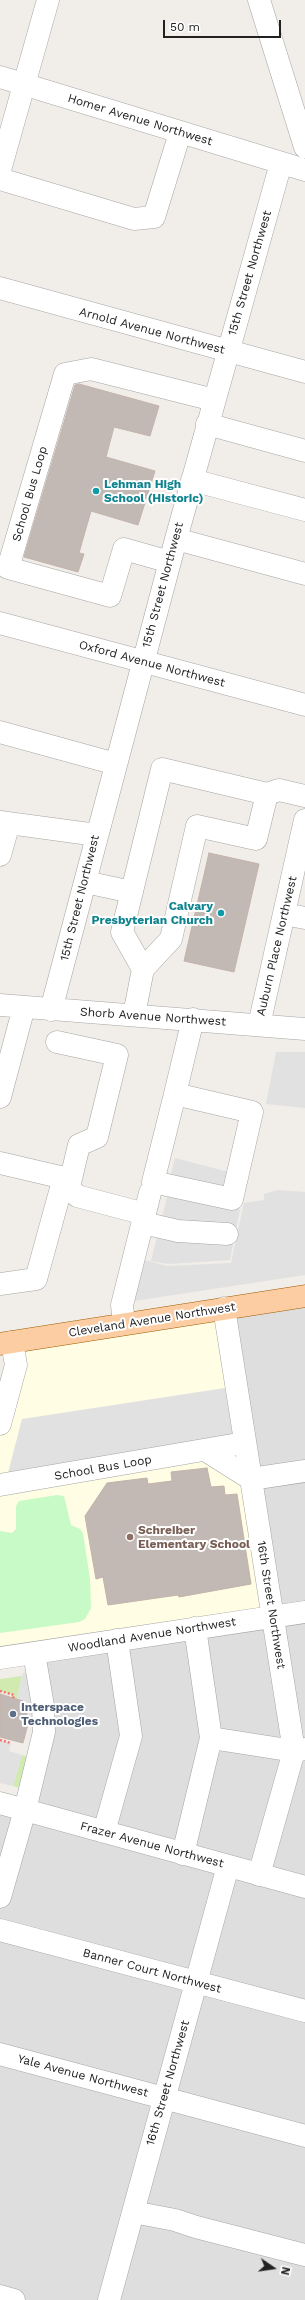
<!DOCTYPE html>
<html>
<head>
<meta charset="utf-8">
<style>
  body { margin:0 }
  #map { position:relative; width:305px; height:2300px; overflow:hidden; background:#f1ede8; font-family:"Work Sans",sans-serif }
  canvas { display:block }
  .north { position:absolute; left:253px; top:2248px; width:40px; height:40px; -webkit-text-stroke:3px #fff; paint-order:stroke; rotate:103deg; font-size:11px; font-weight:700; line-height:16px; text-align:center; color:#212121 }
  .north::after { content:''; display:block; margin:auto; width:14px; height:18px; background:#212121; clip-path:polygon(50% 0,100% 100%,50% 72%,0 100%) }
  .scale { position:absolute; left:163px; top:20px; width:118px; height:18px; box-sizing:border-box; border:2px solid #212121; border-top:0; padding-left:5px; font-size:12px; line-height:14px; white-space:nowrap; color:#212121; -webkit-text-stroke:3px #fff; paint-order:stroke }
</style>
</head>
<body>
<div id="map">
<canvas width="305" height="2300"></canvas>
<div class="north">N</div>
<div class="scale">50 m</div>
</div>
<script>
const context = document.querySelector('canvas').getContext('2d');
context.lineJoin = 'round';
function fillPath(path, color) {
  context.fillStyle = color;
  context.fill(path, 'evenodd');
}
function shape(rows) {
  const path = new Path2D();
  for (const r of rows) {
    path.moveTo(r[0], r[1]);
    for (let i = 2; i < r.length; i += 2) path.lineTo(r[i], r[i + 1]);
  }
  return path;
}
function stroke(path, color, width, dash) {
  context.strokeStyle = color;
  context.lineWidth = width;
  context.lineCap = dash ? 'butt' : 'round';
  context.setLineDash(dash || []);
  context.stroke(path);
}
function write(font, color, halo, rows, align = 'center') {
  context.font = font + ' "Work Sans",sans-serif';
  context.lineWidth = 4;
  context.setLineDash([]);
  context.textBaseline = 'middle';
  context.strokeStyle = halo;
  context.fillStyle = color;
  for (const [text, x, y, turn = 0] of rows) {
    context.save();
    context.translate(x, y);
    context.rotate((+turn || 0) * Math.PI / 180);
    context.textAlign = isNaN(turn) ? turn : align;
    if (halo) context.strokeText(text, 0, 0);
    context.fillText(text, 0, 0);
    context.restore();
  }
}
fillPath(shape([
  [305,1296,305,2300,0,2300,0,1803,25,1810,41,1746,34,1653,224,1308]
]), '#dfdede');
fillPath(shape([
  [224,1308,273,1617,0,1658,0,1424,12,1342]
]), '#fffde3');
fillPath(shape([
  [22,1676,17,1699,13,1698,14,1695,0,1691,0,1679],
  [22,1755,32,1758,24,1789,13,1786]
]), '#d1eaaf');
fillPath(shape([
  [57,1495,64,1496,71,1525,80,1529,83,1533,90,1579,91,1608,85,1619,79,1622,0,1633,0,1531,12,1533,16,1529,16,1506,19,1501]
]), '#c7fac6');
fillPath(shape([
  [276,1052,305,1052,305,1108,266,1104],
  [175,1158,244,1176,237,1206,167,1190],
  [278,1190,305,1192,305,1275,134,1301,145,1260,167,1266,231,1263,244,1203,264,1200,264,1194],
  [168,1194,240,1209,230,1260,168,1264,151,1261],
  [225,1388,233,1437,8,1473,22,1419],
  [36,1671,37,1726,24,1723,23,1701,17,1699,23,1673],
  [0,1740,11,1743,9,1751,22,1755,13,1786,0,1783]
]), '#e1e1e1');
const building = shape([
  [79,384,159,406,150,436,114,427,106,457,155,471,138,525,91,511,79,553,84,554,78,572,24,557,75,385,79,384],
  [209,853,259,864,234,972,184,961,209,853],
  [207,1468,211,1487,224,1486,225,1495,237,1494,251,1584,179,1597,178,1595,108,1605,103,1577,96,1579,85,1516,107,1483,147,1478,148,1484,172,1481,171,1472,207,1468],
  [0,1694,23,1701,23,1703,29,1705,24,1723,28,1724,23,1743,0,1737,0,1694]
]);
fillPath(building, '#c2b9b4');
stroke(building, '#c3b3aa', 1);
const minor = shape([
  [259,0,305,147],
  [0,77,305,170],
  [0,170,48,0],
  [0,179,134,219,154,217,180,133],
  [0,288,305,372],
  [207,424,305,451],
  [192,480,305,510],
  [176,539,305,574],
  [170,562,124,549,110,596,8,568,65,374,91,369,214,400],
  [0,623,305,705],
  [0,732,116,764],
  [267,794,279,790,305,796],
  [0,822,97,835],
  [0,855,9,823],
  [85,882,132,892],
  [284,914,305,918],
  [0,1005,305,1029],
  [51,1010,176,539,281,163],
  [134,1015,143,969,122,932,162,769,267,794,256,839,197,826,171,939,143,969],
  [259,1025,305,820],
  [57,1042,117,1055,97,1137,79,1145,69,1187],
  [175,1094,252,1112,232,1199,153,1182,175,1094,193,1019],
  [0,1097,24,1007],
  [0,1163,60,1177,77,1196,145,1214],
  [143,1223,178,1231,227,1234],
  [0,1284,36,1279,63,1181],
  [224,1308,294,1751,259,1875],
  [124,1324,122,1305,150,1193],
  [0,1424,16,1365,12,1342],
  [205,1450,251,1479],
  [251,1479,305,1471],
  [0,1485,244,1443],
  [0,1658,305,1612],
  [211,1738,294,1751,305,1749],
  [0,1803,305,1887],
  [104,1832,131,1736,117,1640],
  [183,1854,211,1738,195,1628],
  [0,1897,25,1810,44,1732,43,1706,34,1653],
  [0,1930,305,2011],
  [0,2054,305,2136],
  [133,2212,175,2220,196,2227,305,2255],
  [0,2296,14,2300],
  [109,2300,228,1866]
]);
const major = shape([
  [0,1344,305,1296]
]);
stroke(minor, '#a5a5a5', 23);
stroke(major, '#9d5c01', 23);
stroke(shape([
  [0,1691,14,1695,13,1698],
  [0,1740,11,1743]
]), '#f97371', 2.5, [2, 2]);
stroke(minor, '#fff', 22);
stroke(major, '#fccda2', 22);
for (const [x, y, r, color] of [
  [96,491,4,"#0f9aa8"],
  [221,913,4,"#0f9aa8"],
  [130,1537,4,"#8d6e63"],
  [13,1714,4,"#5c6f8a"]
]) {
  const dot = new Path2D();
  dot.arc(x, y, r, 0, 2 * Math.PI);
  context.fillStyle = color;
  context.fill(dot);
  stroke(dot, '#fff', 1.5);
}
write('12px', '#212121', '#fff', [
  ["Homer Avenue Northwest",140,120,17],
  ["15th Street Northwest",250,273,-74],
  ["Arnold Avenue Northwest",152,331,15],
  ["School Bus Loop",30,494,-74],
  ["15th Street Northwest",163,585,-75],
  ["Oxford Avenue Northwest",152,664,15],
  ["15th Street Northwest",80,898,-76],
  ["Auburn Place Northwest",277,946,-77],
  ["Shorb Avenue Northwest",153,1017,4],
  ["Cleveland Avenue Northwest",152,1320,-9],
  ["School Bus Loop",103,1468,-10],
  ["16th Street Northwest",271,1605,81],
  ["Woodland Avenue Northwest",152,1635,-9],
  ["Frazer Avenue Northwest",152,1845,15],
  ["Banner Court Northwest",152,1971,15],
  ["Yale Avenue Northwest",83,2076,15],
  ["16th Street Northwest",168,2083,-74]
]);
write('bold 12px', '#0d838f', '#fff', [
  ["Lehman High",104,484],
  ["School (Historic)",104,498],
  ["Calvary",213,906,"right"],
  ["Presbyterian Church",213,920,"right"]
], 'left');
write('bold 12px', '#785e54', '#fff', [
  ["Schreiber",138,1530],
  ["Elementary School",138,1544]
], 'left');
write('bold 12px', '#4e5e75', '#fff', [
  ["Interspace",21,1707],
  ["Technologies",21,1721]
], 'left');
</script>
</body>
</html>
